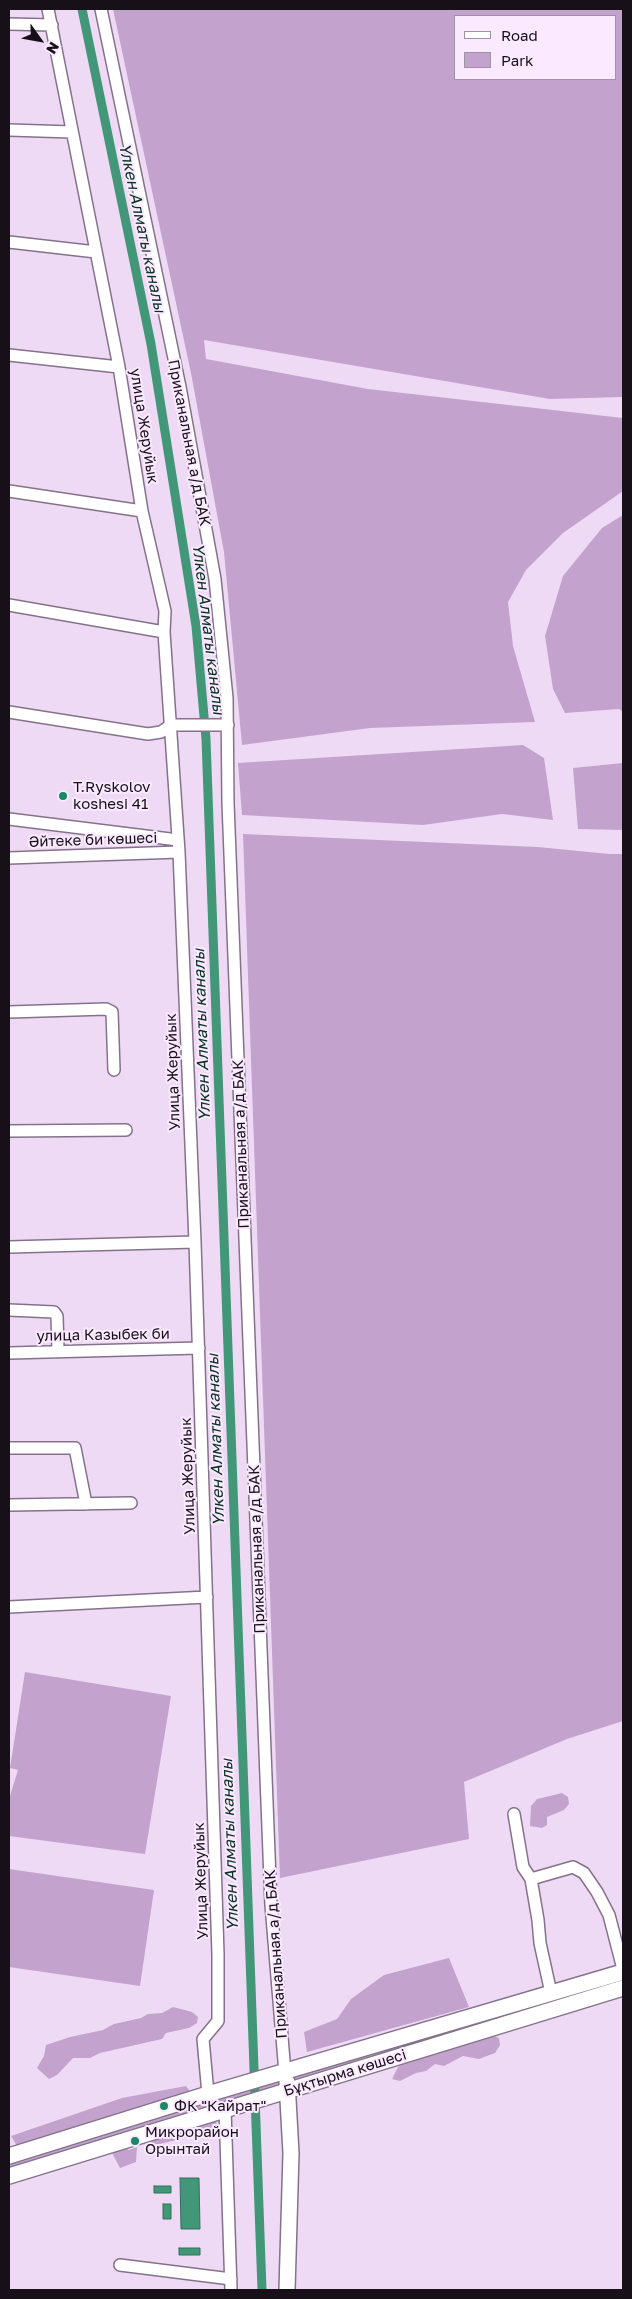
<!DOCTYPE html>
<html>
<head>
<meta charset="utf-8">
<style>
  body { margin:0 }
  #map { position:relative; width:632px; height:2299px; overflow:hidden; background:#efdaf5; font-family:"Golos Text",sans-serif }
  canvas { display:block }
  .frame { position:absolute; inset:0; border:10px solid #171019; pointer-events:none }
  .legend { position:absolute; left:454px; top:15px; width:162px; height:65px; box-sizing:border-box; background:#fae9ff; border:1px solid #9f92a3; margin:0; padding:6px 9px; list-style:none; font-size:15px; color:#171019 }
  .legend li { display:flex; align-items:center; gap:10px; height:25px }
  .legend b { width:25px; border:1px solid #9f92a3 }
  .north { position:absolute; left:15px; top:15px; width:50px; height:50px; -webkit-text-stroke:4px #fae9ff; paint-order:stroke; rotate:122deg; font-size:14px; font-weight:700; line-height:20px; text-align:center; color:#171019 }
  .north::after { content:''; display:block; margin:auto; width:18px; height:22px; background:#171019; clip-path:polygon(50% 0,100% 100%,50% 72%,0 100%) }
</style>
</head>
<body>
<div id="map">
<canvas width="632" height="2299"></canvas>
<div class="frame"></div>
<ul class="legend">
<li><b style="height:6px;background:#fff"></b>Road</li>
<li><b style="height:14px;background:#c3a3cd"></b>Park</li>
</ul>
<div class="north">N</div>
</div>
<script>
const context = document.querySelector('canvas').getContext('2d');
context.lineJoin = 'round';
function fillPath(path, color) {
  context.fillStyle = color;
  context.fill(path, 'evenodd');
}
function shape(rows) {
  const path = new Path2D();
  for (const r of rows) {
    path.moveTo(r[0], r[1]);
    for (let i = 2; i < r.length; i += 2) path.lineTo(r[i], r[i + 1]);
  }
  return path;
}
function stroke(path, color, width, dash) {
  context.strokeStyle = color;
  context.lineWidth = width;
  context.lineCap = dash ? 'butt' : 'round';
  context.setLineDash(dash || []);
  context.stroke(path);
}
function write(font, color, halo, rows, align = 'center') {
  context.font = font + ' "Golos Text",sans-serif';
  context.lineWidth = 4;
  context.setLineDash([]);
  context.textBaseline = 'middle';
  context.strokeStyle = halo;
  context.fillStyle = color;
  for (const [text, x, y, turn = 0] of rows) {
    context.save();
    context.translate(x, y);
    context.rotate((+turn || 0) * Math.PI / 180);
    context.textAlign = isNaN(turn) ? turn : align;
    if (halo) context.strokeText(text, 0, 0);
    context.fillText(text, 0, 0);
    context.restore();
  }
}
fillPath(shape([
  [113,9,623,9,623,397,550,399,204,340,206,359,368,389,623,418,623,491,563,533,526,570,508,602,513,646,535,722,370,728,242,745,224,552,191,373],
  [456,16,616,16,616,79,456,79],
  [623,515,623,712,619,709,565,713,553,689,545,636,563,576,602,528],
  [523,745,544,758,553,820,502,814,423,825,242,815,238,763],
  [623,763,623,830,578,829,573,768],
  [243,834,538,847,609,854,623,854,623,1721,567,1739,464,1782,469,1839,280,1878],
  [25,1672,171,1696,145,1854,9,1836,9,1799,18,1770,10,1768],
  [562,1793,568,1797,569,1804,564,1810,547,1817,547,1825,542,1828,530,1826,531,1806,537,1799],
  [9,1869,154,1890,140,1986,9,1967],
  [449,1958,469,2007,307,2052,304,2032,337,2019,351,1999,384,1975],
  [623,1976,623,1982,489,2020,488,2019],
  [173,2007,192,2012,198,2017,197,2023,189,2028,166,2033,162,2039,100,2053,90,2058,73,2058,57,2075,49,2079,37,2068,44,2056,46,2045,70,2037,103,2030,114,2024,141,2018,148,2014,162,2013],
  [474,2024,471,2028,323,2071,196,2112,194,2106],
  [492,2035,499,2038,500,2045,495,2053,479,2059,463,2056,444,2066,435,2064,426,2071,416,2073,400,2081,392,2079,398,2067,411,2058,448,2047,455,2048],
  [186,2086,191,2093,17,2146,11,2136,122,2098],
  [190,2108,191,2113,9,2168,9,2163],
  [216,2120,218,2133,199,2137,201,2123],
  [190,2126,189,2137,147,2147,145,2137],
  [123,2146,129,2150,137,2147,136,2162,120,2168,110,2149]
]), '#c3a3cd');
const water = shape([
  [180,2178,199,2178,200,2229,181,2229,180,2178],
  [154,2186,171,2186,171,2193,154,2193,154,2186],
  [163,2204,171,2204,171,2219,163,2219,163,2204],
  [179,2248,200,2248,200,2255,179,2255,179,2248]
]);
fillPath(water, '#419777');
stroke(water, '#346e5b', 1);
stroke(shape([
  [82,9,151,344,196,626,206,739,262,2290]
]), '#419777', 9);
const minor = shape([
  [48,9,119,367,142,511,165,611,164,632,179,852,195,1242,218,1954,218,2021,203,2039,208,2094],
  [101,9,180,387,215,579,227,698,228,803,271,1905,285,2073],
  [9,24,52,25],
  [9,130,72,132],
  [9,242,96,252],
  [9,355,119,367],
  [9,491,142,511],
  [9,605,164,632],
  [9,712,148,734,161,732,171,725,228,725],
  [9,819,178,840],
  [9,858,179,852],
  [9,1012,106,1009,112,1012,114,1070],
  [9,1131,126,1130],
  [9,1247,195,1242],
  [9,1310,54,1312,57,1316,58,1351],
  [9,1353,199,1348],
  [9,1448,75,1448,86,1504],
  [9,1505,131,1503],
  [9,1607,207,1597],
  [514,1814,523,1867,531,1879,573,1867,584,1873,597,1892,609,1915,623,1969],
  [531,1879,538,1920,540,1943,551,1993],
  [225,2109,231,2290],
  [120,2265,231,2279]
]);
const major = shape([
  [287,2082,291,2153,287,2290],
  [9,2156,208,2094,623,1972],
  [9,2176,623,1988]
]);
stroke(minor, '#84728a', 14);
stroke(major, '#84728a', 18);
stroke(minor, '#fff', 11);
stroke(major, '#fff', 15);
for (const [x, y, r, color] of [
  [63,796,5,"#1a8866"],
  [164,2106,5,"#1a8866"],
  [135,2141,5,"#1a8866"]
]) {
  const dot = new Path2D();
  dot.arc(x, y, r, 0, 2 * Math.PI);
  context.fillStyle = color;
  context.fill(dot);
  stroke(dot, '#fae9ff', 2);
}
write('15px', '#171019', '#fae9ff', [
  ["улица Жеруйык",144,426,81],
  ["Приканальная а/д БАК",189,443,79],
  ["Әйтеке би көшесі",93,840,-2],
  ["Улица Жеруйык",173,1072,-92],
  ["Приканальная а/д БАК",241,1144,-92],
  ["улица Казыбек би",103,1335,-1],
  ["Улица Жеруйык",188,1476,-92],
  ["Приканальная а/д БАК",257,1549,-92],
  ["Улица Жеруйык",201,1881,-92],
  ["Приканальная а/д БАК",276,1954,-94],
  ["Бұқтырма көшесі",345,2073,-17]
]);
write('15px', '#171019', '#fae9ff', [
  ["T.Ryskolov",73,787],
  ["koshesi 41",73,804],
  ["ФК \"Кайрат\"",174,2106],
  ["Микрорайон",145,2132],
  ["Орынтай",145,2149]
], 'left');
write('italic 16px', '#0a3224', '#fae9ff', [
  ["Үлкен Алматы каналы",142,228,78],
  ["Үлкен Алматы каналы",208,629,83],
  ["Үлкен Алматы каналы",202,1035,-92],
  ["Үлкен Алматы каналы",216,1440,-92],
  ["Үлкен Алматы каналы",230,1845,-92]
]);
</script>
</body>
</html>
